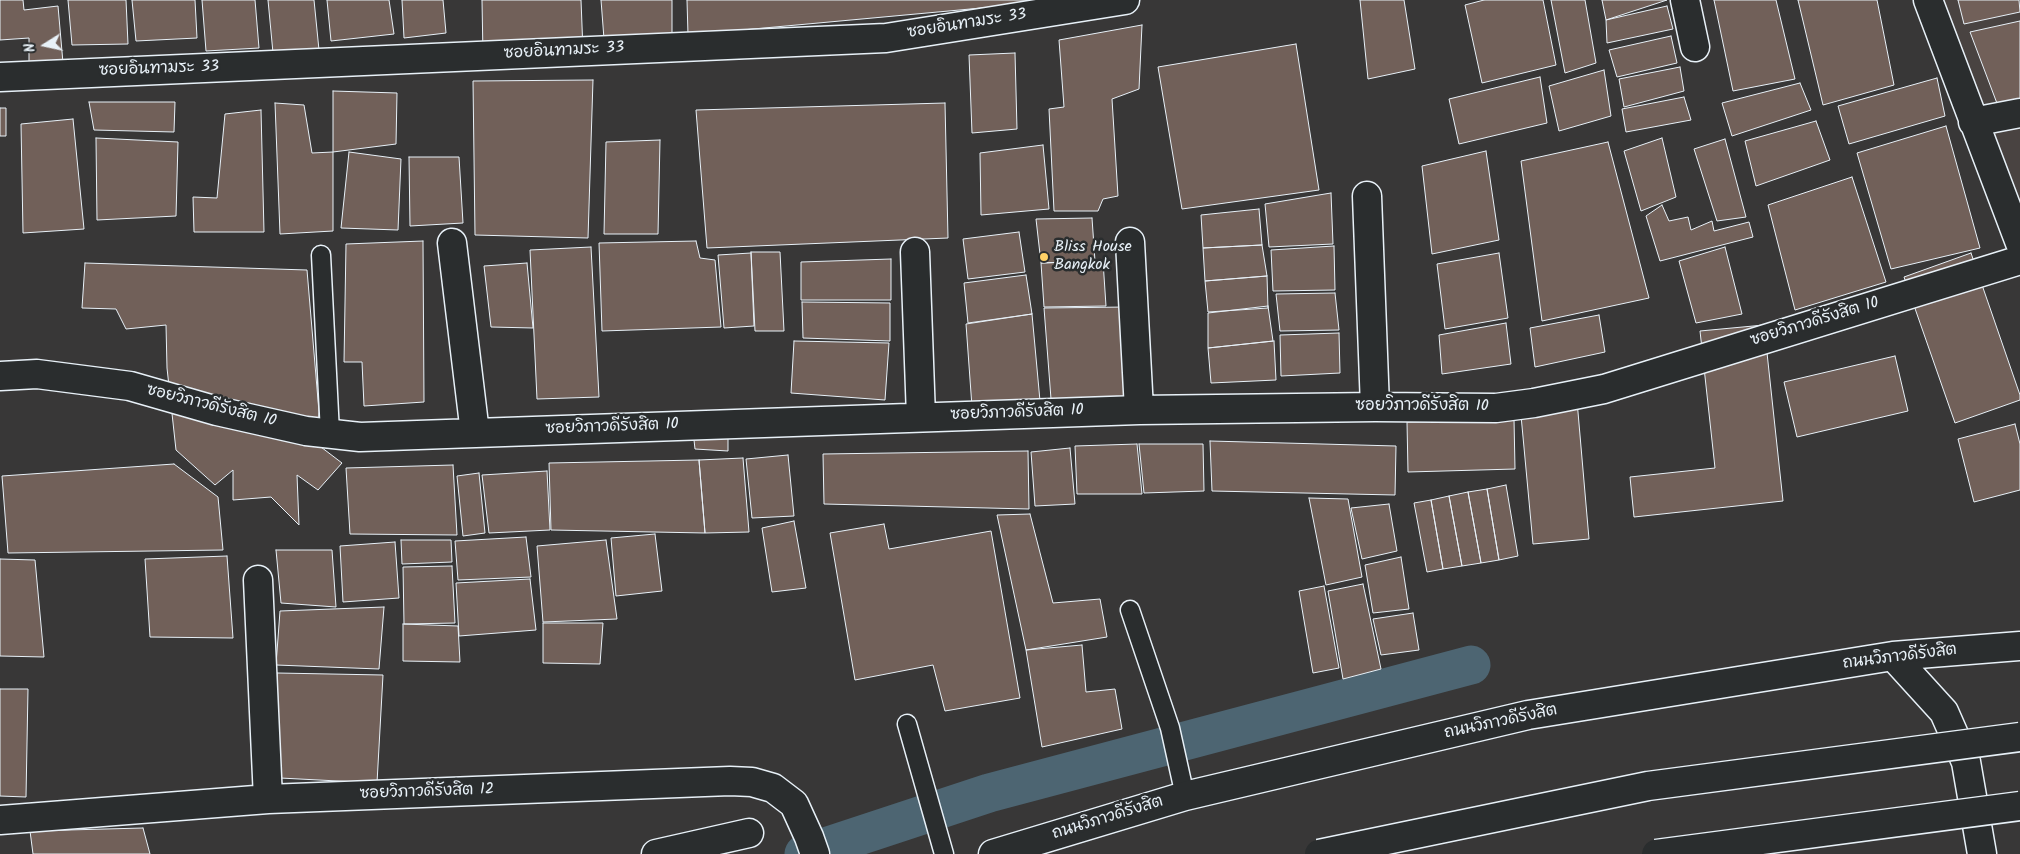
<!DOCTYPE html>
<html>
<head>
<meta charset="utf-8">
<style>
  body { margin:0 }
  #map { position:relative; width:2020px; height:854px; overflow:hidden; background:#383737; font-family:Kalam,sans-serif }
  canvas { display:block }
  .north { position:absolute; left:20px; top:20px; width:50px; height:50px; -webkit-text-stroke:4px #2a2d2e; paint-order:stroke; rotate:260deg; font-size:14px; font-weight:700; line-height:20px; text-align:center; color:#e8f1f8 }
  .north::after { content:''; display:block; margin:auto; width:18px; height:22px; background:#e8f1f8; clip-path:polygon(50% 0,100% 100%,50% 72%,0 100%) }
</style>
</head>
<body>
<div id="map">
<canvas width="2020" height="854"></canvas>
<div class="north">N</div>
</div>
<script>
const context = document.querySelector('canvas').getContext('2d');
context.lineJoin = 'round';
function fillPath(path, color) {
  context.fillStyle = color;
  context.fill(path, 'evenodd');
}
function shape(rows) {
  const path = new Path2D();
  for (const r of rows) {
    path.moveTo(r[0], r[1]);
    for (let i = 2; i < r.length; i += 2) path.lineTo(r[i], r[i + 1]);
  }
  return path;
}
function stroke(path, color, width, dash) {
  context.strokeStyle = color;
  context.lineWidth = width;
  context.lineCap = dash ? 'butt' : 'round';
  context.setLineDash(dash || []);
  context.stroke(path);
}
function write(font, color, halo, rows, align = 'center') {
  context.font = font + ' Kalam,"Playpen Sans Thai",sans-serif';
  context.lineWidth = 5;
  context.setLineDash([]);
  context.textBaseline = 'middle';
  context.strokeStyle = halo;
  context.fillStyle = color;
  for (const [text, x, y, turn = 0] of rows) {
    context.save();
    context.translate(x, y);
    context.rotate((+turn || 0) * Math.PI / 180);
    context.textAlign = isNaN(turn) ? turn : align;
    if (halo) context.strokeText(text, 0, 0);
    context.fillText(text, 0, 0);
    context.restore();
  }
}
fillPath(shape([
  [1936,0,2020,0,2020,221]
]), '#494341');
stroke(shape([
  [804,854,989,793,1471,665]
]), '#4d6572', 39);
const building = shape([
  [0,0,23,0,24,10,58,6,63,63,29,64,29,38,0,40,0,0],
  [68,0,126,0,128,44,72,45,68,0],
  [132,0,195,0,197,38,136,41,132,0],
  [202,0,255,0,259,48,206,51,202,0],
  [268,0,314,0,319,50,273,53,268,0],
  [327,0,389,0,394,34,331,41,327,0],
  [402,0,443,0,446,33,404,38,402,0],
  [482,0,581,0,583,51,483,56,482,0],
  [601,0,672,0,672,39,604,39,601,0],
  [687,0,1068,0,688,35,687,0],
  [1360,0,1404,0,1415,69,1368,79,1360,0],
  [1484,0,1543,0,1556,65,1482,83,1465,5,1484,0],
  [1551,0,1585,0,1596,63,1565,73,1551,0],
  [1602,0,1667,0,1606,20,1602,0],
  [1714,0,1776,0,1795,79,1733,91,1714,0],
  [1798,0,1877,0,1894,85,1823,105,1798,0],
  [1958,0,2019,0,2020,12,1964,24,1958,0],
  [1667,6,1673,29,1607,43,1606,20,1667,6],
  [2020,21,2020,102,1998,106,1970,32,2020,21],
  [1142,25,1139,89,1112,99,1118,196,1103,199,1098,211,1054,211,1049,109,1064,107,1059,40,1142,25],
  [1671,36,1677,63,1617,77,1609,50,1671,36],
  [1296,44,1319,190,1182,209,1158,67,1296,44],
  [1015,53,1017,129,972,133,969,55,1015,53],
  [1680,67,1684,91,1624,107,1619,79,1680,67],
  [1604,70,1611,116,1559,131,1549,86,1604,70],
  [1540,77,1547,123,1459,144,1449,99,1540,77],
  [1937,78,1945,116,1849,144,1838,106,1937,78],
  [593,80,588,238,475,235,473,81,593,80],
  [1800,83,1811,110,1732,136,1722,103,1800,83],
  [333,91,397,93,396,144,333,152,333,91],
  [1684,97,1691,120,1626,132,1622,109,1684,97],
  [89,102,175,102,174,132,94,130,89,102],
  [275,103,304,105,312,153,333,152,333,231,280,234,275,103],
  [945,103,948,238,707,248,696,110,945,103],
  [0,108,6,108,6,136,0,136,0,108],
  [261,110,264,232,194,232,193,197,217,198,225,114,261,110],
  [73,119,84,229,23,233,21,124,73,119],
  [1816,121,1830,160,1756,186,1745,141,1816,121],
  [1946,126,1980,248,1891,269,1857,153,1946,126],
  [96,138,178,142,176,216,97,220,96,138],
  [1662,138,1676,197,1641,211,1624,151,1662,138],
  [1725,139,1746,217,1717,221,1694,149,1725,139],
  [660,140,658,234,604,234,606,142,660,140],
  [1608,142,1649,298,1542,321,1521,161,1608,142],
  [1043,145,1049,209,981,215,980,153,1043,145],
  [1486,151,1499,240,1432,254,1422,166,1486,151],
  [349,152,401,159,398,230,341,228,349,152],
  [409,157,459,157,463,223,410,226,409,157],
  [1852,177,1886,282,1795,310,1768,205,1852,177],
  [1331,193,1333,244,1269,247,1265,204,1331,193],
  [1662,205,1669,221,1688,217,1691,230,1712,221,1714,231,1749,222,1753,237,1660,261,1646,216,1662,205],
  [1259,209,1262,245,1203,248,1201,215,1259,209],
  [1092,218,1095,261,1041,263,1036,219,1092,218],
  [1019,232,1025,272,968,279,963,239,1019,232],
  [423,241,424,402,364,406,362,362,344,362,346,244,423,241],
  [696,241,700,258,715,260,721,327,602,331,599,243,696,241],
  [1262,245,1267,276,1205,281,1203,248,1262,245],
  [1334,246,1335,290,1273,291,1271,250,1334,246],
  [591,247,599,397,537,399,530,250,591,247],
  [1725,247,1742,314,1696,323,1679,261,1725,247],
  [751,252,780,252,784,331,755,331,751,252],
  [751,253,754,326,724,328,718,255,751,253],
  [1499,253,1508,318,1445,329,1437,264,1499,253],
  [1971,253,2020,395,2020,400,1955,423,1904,277,1971,253],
  [891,259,891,300,801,300,801,262,891,259],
  [1103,261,1106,306,1044,307,1041,263,1103,261],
  [85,263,307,270,319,412,317,444,342,463,318,490,297,475,299,525,271,497,233,500,233,470,215,485,176,450,167,368,166,325,126,329,116,309,82,308,85,263],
  [527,263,533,328,491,327,484,266,527,263],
  [1026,275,1032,314,968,323,964,283,1026,275],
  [1267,276,1268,308,1208,312,1205,281,1267,276],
  [1335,293,1339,330,1280,331,1276,294,1335,293],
  [802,302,890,303,890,341,803,338,802,302],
  [1268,306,1273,341,1208,348,1208,313,1268,306],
  [1127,307,1129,396,1051,399,1044,308,1127,307],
  [1032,314,1040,401,972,407,966,324,1032,314],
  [1599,315,1605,352,1535,367,1530,328,1599,315],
  [1506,323,1511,364,1442,374,1439,335,1506,323],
  [1764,325,1783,501,1634,517,1630,477,1715,468,1700,331,1764,325],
  [1339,333,1340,373,1281,376,1280,335,1339,333],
  [794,341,889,343,885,400,791,393,794,341],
  [1274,341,1276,380,1211,383,1208,348,1274,341],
  [1895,356,1908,411,1797,437,1784,382,1895,356],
  [1576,389,1589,539,1533,544,1519,394,1576,389],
  [1514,419,1515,469,1408,472,1407,422,1514,419],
  [2015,424,2020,444,2020,490,1974,502,1958,439,2015,424],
  [693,431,728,431,728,451,695,449,693,431],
  [1210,441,1396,446,1395,495,1212,491,1210,441],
  [1137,444,1142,494,1077,494,1075,446,1137,444],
  [1139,444,1203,444,1204,491,1144,493,1139,444],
  [1070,448,1075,504,1035,506,1031,452,1070,448],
  [1028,451,1029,509,824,504,823,454,1028,451],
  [788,455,794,516,752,518,746,459,788,455],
  [743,458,749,532,705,533,699,460,743,458],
  [699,460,705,533,551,530,549,463,699,460],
  [174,464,218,497,223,550,8,553,2,476,174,464],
  [453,465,457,535,350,534,346,468,453,465],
  [547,471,550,530,489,533,482,475,547,471],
  [479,473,485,533,463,536,457,476,479,473],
  [1506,485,1518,556,1499,560,1487,489,1506,485],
  [1487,489,1499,560,1481,563,1468,492,1487,489],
  [1468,492,1481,563,1462,566,1449,496,1468,492],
  [1449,496,1462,566,1443,569,1431,500,1449,496],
  [1309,498,1348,499,1362,577,1326,585,1309,498],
  [1431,500,1443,569,1427,572,1414,503,1431,500],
  [1389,504,1397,551,1362,559,1351,508,1389,504],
  [1030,514,1053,603,1100,599,1107,637,1026,650,997,515,1030,514],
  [794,521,806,588,772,592,762,528,794,521],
  [884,524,889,549,991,531,1020,698,945,711,933,665,855,680,830,533,884,524],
  [655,534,662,591,616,596,611,538,655,534],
  [526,537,531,577,458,580,455,541,526,537],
  [401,540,451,540,452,562,402,564,401,540],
  [606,540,617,619,543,622,537,546,606,540],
  [395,542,399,598,343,602,340,546,395,542],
  [276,550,332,550,336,607,281,603,276,550],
  [227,556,233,638,150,637,145,559,227,556],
  [1401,557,1409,609,1373,613,1365,565,1401,557],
  [0,559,35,560,44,657,0,656,0,559],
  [452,566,455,623,404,624,403,567,452,566],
  [530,579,536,630,459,636,456,583,530,579],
  [1363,584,1381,669,1343,679,1328,591,1363,584],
  [1324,586,1339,668,1313,673,1299,591,1324,586],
  [384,607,379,669,276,665,280,611,384,607],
  [1413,613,1419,650,1381,655,1373,619,1413,613],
  [543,623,603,623,600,664,543,663,543,623],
  [403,624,458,626,460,662,403,661,403,624],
  [1082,645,1086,692,1115,689,1122,729,1042,747,1026,650,1082,645],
  [277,673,383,675,377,783,280,778,277,673],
  [0,689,28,689,26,797,0,796,0,689],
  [143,828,150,854,33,854,30,831,143,828]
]);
fillPath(building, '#716059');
stroke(building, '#e8f1f8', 1);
const lane = shape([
  [321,255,330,433],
  [1130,610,1170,728,1185,796],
  [907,724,944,854]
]);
const street = shape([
  [1685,0,1695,47],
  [1928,0,2020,243],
  [0,77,886,38,1125,0],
  [1973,122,2020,113],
  [1367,196,1375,407],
  [1130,242,1139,410],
  [452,243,475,433],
  [915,252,921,417],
  [0,376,37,374,130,386,217,411,306,431,360,437,1139,410,1375,407,1496,408,1534,403,1604,389,2020,260],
  [258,580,268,799],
  [0,820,268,799,730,781,752,782,773,788,794,804,809,837,815,854],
  [656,854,749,833]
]);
const secondary = shape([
  [1893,656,1944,712,1966,762,1982,854],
  [993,854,1185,796,1528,715,1893,656,2020,646]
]);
stroke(lane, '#e8f1f8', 21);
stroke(street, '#e8f1f8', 31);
stroke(secondary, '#e8f1f8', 31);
stroke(lane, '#2a2d2e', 18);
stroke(street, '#2a2d2e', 28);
stroke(secondary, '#2a2d2e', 28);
const secondaryBridge = shape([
  [1319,854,1648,786,2020,737]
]);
const highwayBridge = shape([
  [1656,854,2020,806]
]);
stroke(secondaryBridge, '#e8f1f8', 31, []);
stroke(highwayBridge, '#e8f1f8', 31, []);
stroke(secondaryBridge, '#2a2d2e', 28);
stroke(highwayBridge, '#2a2d2e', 28);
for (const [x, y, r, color] of [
  [1044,257,5,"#ffd166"]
]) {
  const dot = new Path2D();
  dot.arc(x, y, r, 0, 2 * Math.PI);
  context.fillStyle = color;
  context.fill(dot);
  stroke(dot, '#2a2d2e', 2);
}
write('16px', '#e8f1f8', '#2a2d2e', [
  ["ซอยอินทามระ 33",967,25,-9],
  ["ซอยอินทามระ 33",564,52,-3],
  ["ซอยอินทามระ 33",159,70,-2],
  ["ซอยวิภาวดีรังสิต 10",1815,323,-17],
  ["ซอยวิภาวดีรังสิต 10",211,407,14],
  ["ซอยวิภาวดีรังสิต 10",1422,407],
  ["ซอยวิภาวดีรังสิต 10",1017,414,-2],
  ["ซอยวิภาวดีรังสิต 10",612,428,-2],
  ["ถนนวิภาวดีรังสิต",1900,658,-7],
  ["ถนนวิภาวดีรังสิต",1501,723,-12],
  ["ซอยวิภาวดีรังสิต 12",427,793,-2],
  ["ถนนวิภาวดีรังสิต",1108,819,-17]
]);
write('16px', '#e8f1f8', '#2a2d2e', [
  ["Bliss House",1054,248],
  ["Bangkok",1054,266]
], 'left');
</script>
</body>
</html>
